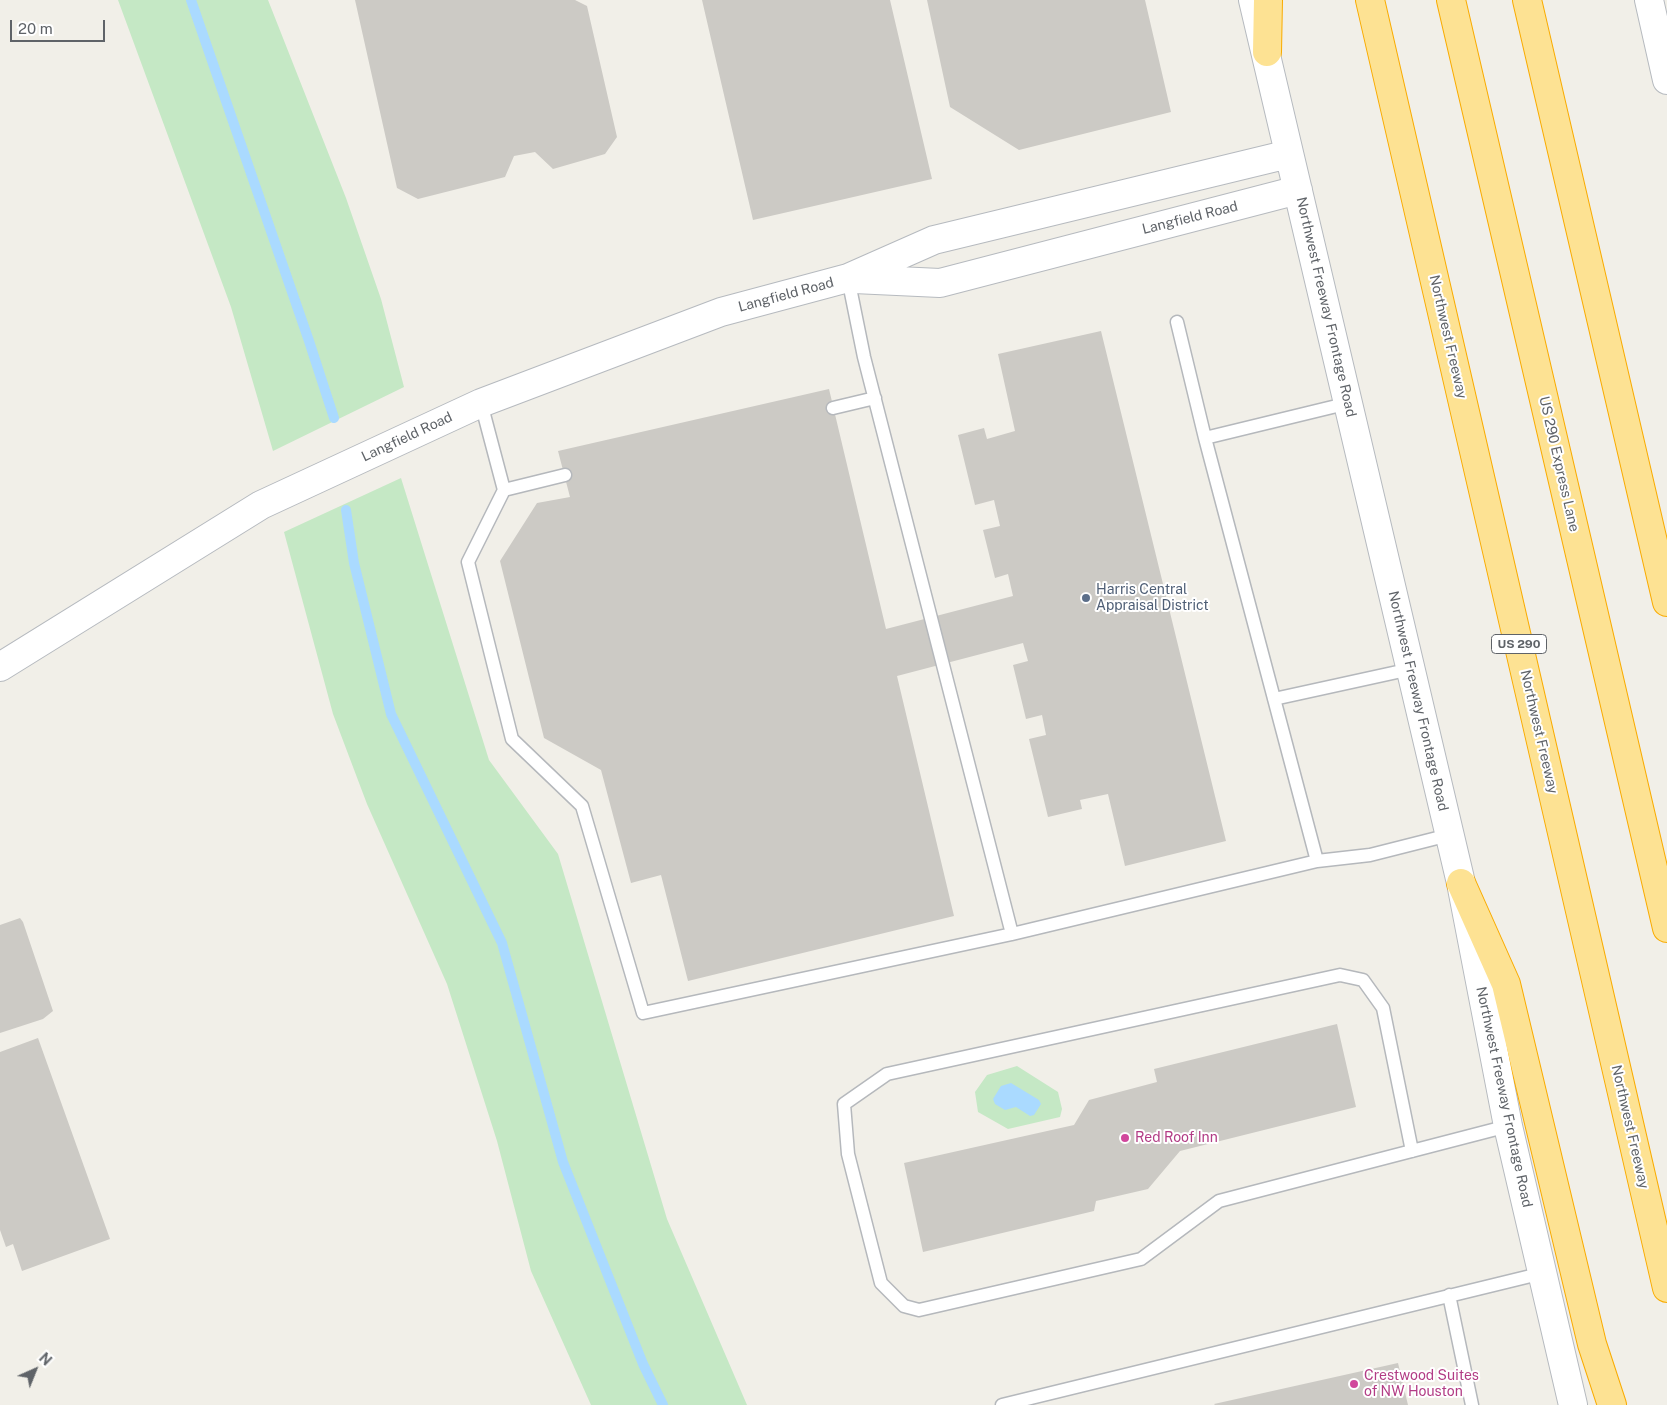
<!DOCTYPE html>
<html>
<head>
<meta charset="utf-8">
<style>
  body { margin:0 }
  #map { position:relative; width:1667px; height:1405px; overflow:hidden; background:#f1efe8; font-family:"Public Sans",sans-serif }
  canvas { display:block }
  .north { position:absolute; left:10px; top:1345px; width:50px; height:50px; -webkit-text-stroke:4px #fff; paint-order:stroke; rotate:44deg; font-size:14px; font-weight:700; line-height:20px; text-align:center; color:#5f6368 }
  .north::after { content:''; display:block; margin:auto; width:18px; height:22px; background:#5f6368; clip-path:polygon(50% 0,100% 100%,50% 72%,0 100%) }
  .scale { position:absolute; left:10px; top:20px; width:95px; height:22px; box-sizing:border-box; border:2px solid #5f6368; border-top:0; padding-left:6px; font-size:15px; line-height:18px; white-space:nowrap; color:#5f6368; -webkit-text-stroke:4px #fff; paint-order:stroke }
</style>
</head>
<body>
<div id="map">
<canvas width="1667" height="1405"></canvas>
<div class="north">N</div>
<div class="scale">20 m</div>
</div>
<script>
const context = document.querySelector('canvas').getContext('2d');
context.lineJoin = 'round';
function fillPath(path, color) {
  context.fillStyle = color;
  context.fill(path, 'evenodd');
}
function shape(rows) {
  const path = new Path2D();
  for (const r of rows) {
    path.moveTo(r[0], r[1]);
    for (let i = 2; i < r.length; i += 2) path.lineTo(r[i], r[i + 1]);
  }
  return path;
}
function stroke(path, color, width, dash) {
  context.strokeStyle = color;
  context.lineWidth = width;
  context.lineCap = dash ? 'butt' : 'round';
  context.setLineDash(dash || []);
  context.stroke(path);
}
function write(font, color, halo, rows, align = 'center') {
  context.font = font + ' "Public Sans",sans-serif';
  context.lineWidth = 4;
  context.setLineDash([]);
  context.textBaseline = 'middle';
  context.strokeStyle = halo;
  context.fillStyle = color;
  for (const [text, x, y, turn = 0] of rows) {
    context.save();
    context.translate(x, y);
    context.rotate((+turn || 0) * Math.PI / 180);
    context.textAlign = isNaN(turn) ? turn : align;
    if (halo) context.strokeText(text, 0, 0);
    context.fillText(text, 0, 0);
    context.restore();
  }
}
fillPath(shape([
  [118,0,268,0,346,198,381,299,404,387,273,451,231,307],
  [401,478,489,760,558,854,667,1219,747,1405,591,1405,531,1271,497,1141,447,984,367,804,333,714,284,532],
  [1017,1066,1058,1092,1062,1109,1060,1117,1008,1129,978,1112,975,1092,987,1075]
]), '#c5e8c5');
fillPath(shape([
  [1011,1083,1039,1100,1041,1104,1034,1115,1030,1116,1016,1107,1005,1110,995,1104,993,1099,1001,1086]
]), '#aadaff');
stroke(shape([
  [191,0,309,341,334,418],
  [346,510,354,563,391,714,502,943,563,1162,643,1364,663,1405]
]), '#aadaff', 10);
fillPath(shape([
  [355,0,575,0,587,6,617,137,605,154,553,169,535,152,514,156,505,177,418,199,397,188],
  [702,0,890,0,932,179,753,220],
  [927,0,1145,0,1171,112,1019,150,950,107],
  [1101,331,1226,841,1125,866,1108,794,1080,800,1082,809,1048,817,1029,739,1046,735,1042,715,1026,719,1013,665,1028,661,1023,643,897,676,954,916,688,981,661,875,631,883,601,770,544,738,500,561,537,503,570,497,558,451,829,389,886,629,1013,596,1008,574,995,578,983,530,1000,526,994,500,975,505,958,435,984,428,987,439,1015,431,998,354],
  [20,918,23,922,53,1011,43,1019,0,1033,0,925],
  [1337,1024,1356,1107,1180,1151,1148,1189,1096,1201,1094,1211,923,1252,904,1163,1074,1125,1089,1100,1157,1082,1154,1069],
  [38,1038,110,1239,22,1271,13,1244,6,1247,0,1230,0,1052],
  [1398,1363,1408,1405,1215,1405,1214,1404]
]), '#cccac5');
const lane = shape([
  [848,278,864,357,1012,934,1317,861,1370,855,1449,835],
  [1177,322,1205,438],
  [481,403,504,490,468,562,512,739,582,806,643,1013,1012,934],
  [833,408,875,398],
  [504,490,565,475],
  [1274,699,1411,669],
  [1317,861,1205,438,1349,403],
  [1412,1151,1383,1008,1363,980,1340,975,887,1074,844,1104,848,1154,881,1283,904,1306,919,1310,1141,1259,1219,1201,1508,1126],
  [1449,1295,1472,1405],
  [1002,1405,1543,1273]
]);
const secondary = shape([
  [1253,0,1461,883,1508,1126,1573,1405],
  [1649,0,1667,80],
  [854,279,940,283,1298,190],
  [0,667,261,505,481,403,721,312,848,278,934,240,1289,154]
]);
const highway = shape([
  [1370,0,1667,1288],
  [1451,0,1667,928],
  [1527,0,1667,602],
  [1267,52,1268,0],
  [1461,883,1506,984,1592,1344,1612,1405]
]);
stroke(lane, '#b5b8bc', 15);
stroke(secondary, '#b6babf', 30);
stroke(highway, '#f9ab00', 30);
stroke(lane, '#fff', 12);
stroke(secondary, '#fff', 28);
stroke(highway, '#fde293', 28);
for (const [x, y, r, color] of [
  [1086,598,5,"#5c6f8a"],
  [1125,1138,5,"#d1479c"],
  [1354,1384,5,"#d1479c"]
]) {
  const dot = new Path2D();
  dot.arc(x, y, r, 0, 2 * Math.PI);
  context.fillStyle = color;
  context.fill(dot);
  stroke(dot, '#fff', 2);
}
for (const [x, y, w] of [
  [1519,644,55]
]) {
  const box = new Path2D();
  box.roundRect(x - w / 2, y - 9.5, w, 19, 4);
  context.fillStyle = '#fff';
  context.fill(box);
  stroke(box, '#5f6368', 1);
}
write('bold 12px', '#5f6368', null, [
  ["US 290",1519,644]
]);
write('14px', '#5f6368', '#fff', [
  ["Langfield Road",1190,218,-14],
  ["Langfield Road",786,295,-15],
  ["Northwest Freeway Frontage Road",1326,307,77],
  ["Northwest Freeway",1448,337,77],
  ["Langfield Road",407,437,-25],
  ["US 290 Express Lane",1559,464,77],
  ["Northwest Freeway Frontage Road",1418,701,77],
  ["Northwest Freeway",1539,732,77],
  ["Northwest Freeway Frontage Road",1504,1097,78],
  ["Northwest Freeway",1630,1127,77]
]);
write('14px', '#4e5e75', '#fff', [
  ["Harris Central",1096,590],
  ["Appraisal District",1096,606]
], 'left');
write('14px', '#b23c85', '#fff', [
  ["Red Roof Inn",1135,1138],
  ["Crestwood Suites",1364,1376],
  ["of NW Houston",1364,1392]
], 'left');
</script>
</body>
</html>
